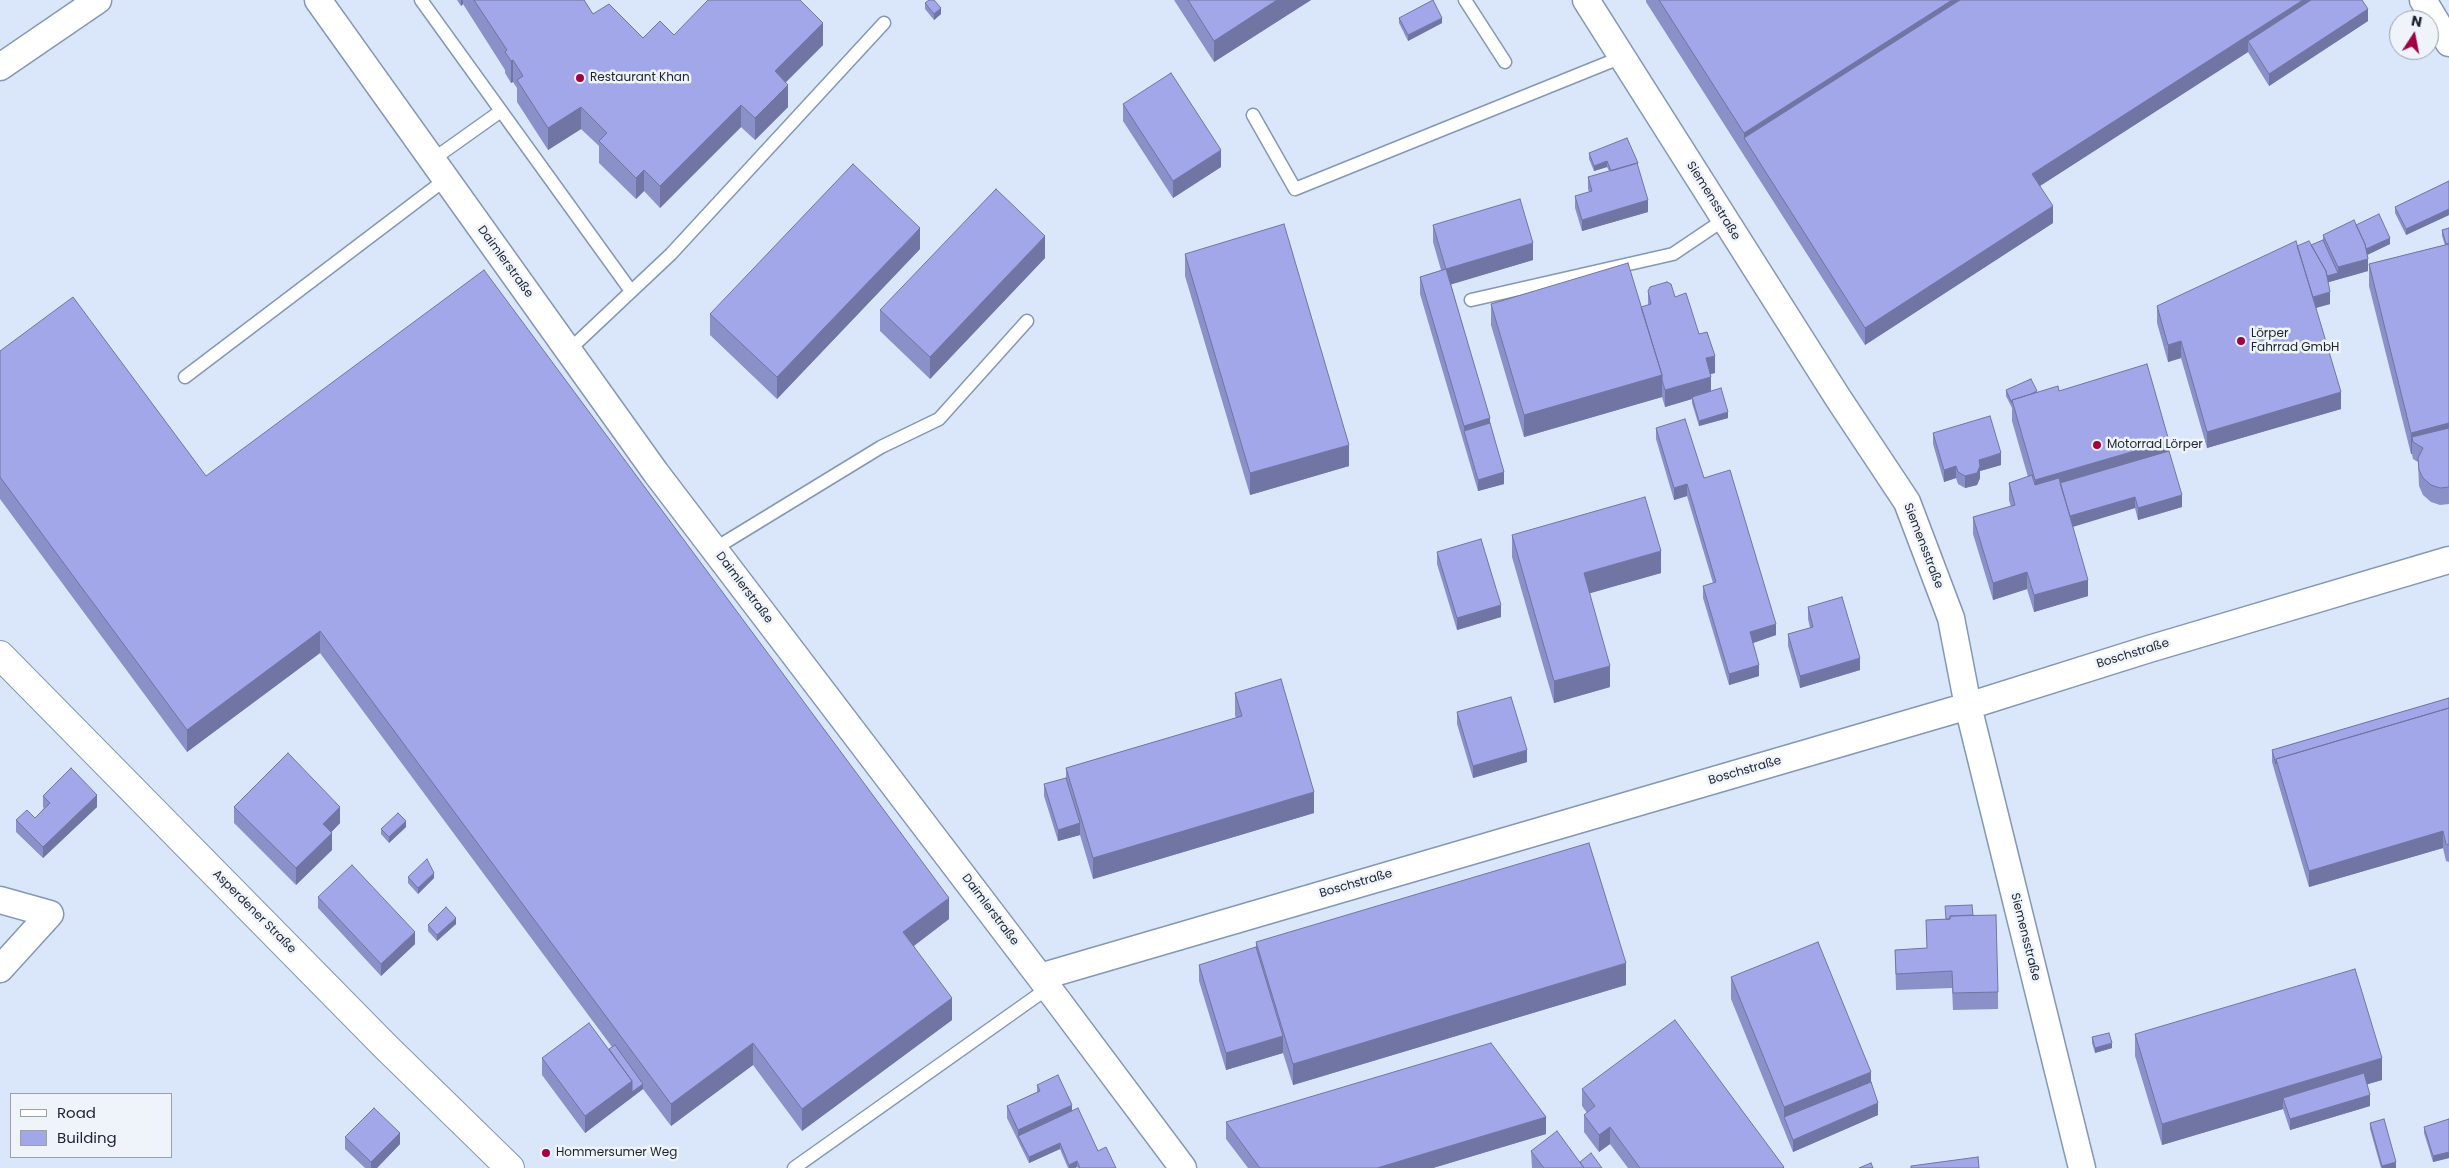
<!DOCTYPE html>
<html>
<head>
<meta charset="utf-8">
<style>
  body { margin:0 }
  #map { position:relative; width:2449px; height:1168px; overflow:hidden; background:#dae7fa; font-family:Poppins,sans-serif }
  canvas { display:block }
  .legend { position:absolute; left:10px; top:1093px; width:162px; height:65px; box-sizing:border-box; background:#eff3fa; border:1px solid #9aa0a9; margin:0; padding:6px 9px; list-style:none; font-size:15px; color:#1b232f }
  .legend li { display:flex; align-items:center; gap:10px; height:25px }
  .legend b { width:25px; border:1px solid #9aa0a9 }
  .north { position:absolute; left:2389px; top:10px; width:50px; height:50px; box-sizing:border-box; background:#eff3fa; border:1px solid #9aa0a9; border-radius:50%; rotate:11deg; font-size:14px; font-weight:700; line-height:20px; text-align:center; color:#1b232f }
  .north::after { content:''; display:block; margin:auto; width:18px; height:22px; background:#a00242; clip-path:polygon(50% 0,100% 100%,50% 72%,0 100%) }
</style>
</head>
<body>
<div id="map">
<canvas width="2449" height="1168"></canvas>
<ul class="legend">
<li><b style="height:6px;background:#fff"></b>Road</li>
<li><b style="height:14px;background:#a1a7e9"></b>Building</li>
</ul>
<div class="north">N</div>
</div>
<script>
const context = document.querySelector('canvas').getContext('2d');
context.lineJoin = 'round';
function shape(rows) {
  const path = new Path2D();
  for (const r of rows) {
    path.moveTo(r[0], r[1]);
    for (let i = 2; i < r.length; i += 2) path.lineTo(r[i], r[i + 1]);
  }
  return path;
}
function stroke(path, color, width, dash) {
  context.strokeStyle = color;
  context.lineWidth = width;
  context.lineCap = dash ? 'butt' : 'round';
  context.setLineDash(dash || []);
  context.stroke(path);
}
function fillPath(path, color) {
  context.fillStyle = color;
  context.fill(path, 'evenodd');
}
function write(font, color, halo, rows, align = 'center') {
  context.font = font + ' Poppins,sans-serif';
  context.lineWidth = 5;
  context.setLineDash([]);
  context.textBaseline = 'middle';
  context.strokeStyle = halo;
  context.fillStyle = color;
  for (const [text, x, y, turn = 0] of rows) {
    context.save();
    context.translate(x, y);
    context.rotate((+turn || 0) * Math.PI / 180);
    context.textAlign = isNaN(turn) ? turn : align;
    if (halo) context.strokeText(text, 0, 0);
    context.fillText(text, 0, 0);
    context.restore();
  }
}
const lane = shape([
  [421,0,631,291],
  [1465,0,1505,62],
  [1253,115,1295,189,1622,57],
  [432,160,501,111],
  [1471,300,1673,254,1725,219],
  [569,350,671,254,884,23],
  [185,377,446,179],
  [714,549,881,447,939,419,1027,321],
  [794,1168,1048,988]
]);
const street = shape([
  [318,0,656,473,1040,977,1183,1168],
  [1586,0,1838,398,1907,502,1951,618,1968,706,2082,1168],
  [2423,0,2449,43],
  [0,67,98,0],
  [0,900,50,914,0,969],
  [1040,977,1968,706,2149,649,2449,560]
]);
const secondary = shape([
  [0,655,386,1047,510,1168]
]);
stroke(lane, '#8497b5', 15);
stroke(street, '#8497b5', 29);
stroke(secondary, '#8497b5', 30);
stroke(lane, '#fff', 12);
stroke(street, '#fff', 26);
stroke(secondary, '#fff', 28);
fillPath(shape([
  [457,0,584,0,593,14,643,38,674,35,823,45,786,82,788,107,755,140,741,127,660,208,644,191,636,199,599,163,599,146,581,129,548,150,517,102,517,88,513,82,511,83,505,73,505,70,463,4,461,6],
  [1174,0,1311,0,1214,62],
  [1646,0,2362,0,2368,21,2269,86,2248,52,2040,186,2053,223,1865,345,1646,2],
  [925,3,941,14,934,20,925,9],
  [1399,18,1442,23,1408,41,1399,23],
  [1123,104,1221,167,1173,198,1123,121],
  [1589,153,1638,166,1648,212,1582,231,1575,208,1575,196,1589,192,1588,189,1588,177,1609,171,1607,167,1594,171,1589,159],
  [2449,181,2449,215,2406,235,2395,213,2395,207],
  [1433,225,1533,260,1451,284,1490,423,1504,484,1478,491,1420,294,1420,277,1441,270,1433,242],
  [2356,225,2390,244,2367,255,2368,271,2328,282,2330,304,2316,308,2341,409,2207,448,2181,358,2168,362,2157,323,2157,306,2297,246,2311,245,2323,240,2323,235],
  [2449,228,2449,504,2440,505,2431,502,2423,495,2419,486,2418,462,2413,459,2412,454,2411,454,2369,286,2369,264,2445,245,2442,236,2442,230],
  [920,249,777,399,710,335,710,314],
  [1185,254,1349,466,1250,495,1185,276],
  [1045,258,930,379,880,331,880,310],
  [1648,291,1675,297,1699,334,1715,373,1710,374,1711,391,1728,418,1699,426,1692,403,1692,399,1665,407,1662,397,1524,437,1491,325,1491,304,1641,307,1648,305],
  [0,351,206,476,949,919,914,946,952,1020,802,1131,753,1065,671,1126,643,1089,585,1133,542,1075,542,1058,609,1049,612,1047,320,653,187,752,0,499],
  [2006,390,2037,392,2059,391,2169,451,2182,507,2138,520,2135,508,2073,527,2088,596,2034,612,2027,589,1993,600,1973,534,1973,517,2011,507,2009,500,2009,483,2028,477,2012,421,2012,408,2006,396],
  [1656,428,1704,478,1776,635,1753,643,1759,676,1729,685,1703,598,1703,586,1713,583,1687,496,1674,500,1656,439],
  [1933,433,2001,465,1980,471,1980,478,1977,485,1965,488,1958,484,1956,478,1944,482,1933,444],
  [1512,535,1661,573,1589,593,1610,687,1554,703,1512,557],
  [1437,552,1501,617,1457,630,1437,564],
  [1808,607,1860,670,1800,688,1788,646,1788,634,1810,628,1808,619],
  [1235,693,1314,813,1093,879,1080,835,1058,841,1044,796,1044,784,1066,778,1066,768,1236,718,1235,715],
  [2449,698,2449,862,2446,861,2443,848,2309,887,2276,776,2272,762,2272,750],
  [1457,712,1527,762,1473,778,1457,724],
  [43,796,97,807,43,858,16,832,16,820,35,818,44,808,43,807],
  [234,807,340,823,331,832,332,850,296,885,234,823],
  [406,827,389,843,381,834,381,829],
  [408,877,434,878,418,894,408,883],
  [318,897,415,944,381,976,318,908],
  [1973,915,1998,992,1998,1009,1953,1010,1952,988,1896,990,1895,950,1927,948,1926,920,1946,919],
  [456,924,437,941,428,931,428,925],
  [1256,942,1626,985,1293,1085,1283,1053,1226,1070,1199,981,1199,965,1256,947],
  [1731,977,1871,1082,1878,1115,1793,1152,1731,999],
  [2135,1034,2382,1080,2367,1084,2370,1106,2290,1130,2283,1109,2162,1145,2135,1056],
  [2092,1037,2112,1048,2095,1053,2092,1043],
  [1037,1085,1072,1111,1098,1151,1116,1168,1078,1168,1077,1167,1075,1168,1068,1168,1060,1149,1029,1163,1007,1118,1007,1106,1037,1092],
  [1582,1089,1784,1168,1628,1168,1610,1144,1599,1152,1584,1132,1584,1115,1587,1113,1582,1106],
  [2449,1119,2449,1158,2433,1162,2424,1133,2424,1127],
  [1226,1122,1546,1134,1433,1168,1248,1168,1226,1139],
  [2370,1123,2396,1168,2381,1168,2370,1129],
  [345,1137,400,1144,377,1168,365,1168,345,1149],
  [1531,1151,1580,1162,1602,1168,1532,1168]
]), '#8a90c8');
fillPath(shape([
  [461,0,463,0,463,4,461,6],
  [1277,0,1311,0,1214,62,1214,41],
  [1952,0,1986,0,1744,138,1744,133],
  [2303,0,2329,0,2248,41,2248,52,2032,191,2032,174],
  [941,8,941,14,934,20,934,14],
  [2368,9,2368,21,2269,86,2269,74],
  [1442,18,1442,23,1408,41,1408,35],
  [823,23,823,45,775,93,775,71],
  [513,60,513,82,511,83,511,61],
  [788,85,788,107,755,140,755,118],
  [741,105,741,127,660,208,660,186],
  [581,107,581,129,548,150,548,128],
  [1221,150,1221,167,1173,198,1173,181],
  [1607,161,1607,167,1594,171,1594,166],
  [644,170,644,191,636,199,636,178],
  [1648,200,1648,212,1582,231,1582,220],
  [2053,206,2053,223,1865,345,1865,328],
  [2449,209,2449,215,2406,235,2406,229],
  [920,228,920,249,777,399,777,377],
  [1045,236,1045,258,930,379,930,357],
  [2390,238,2390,244,2365,256,2365,250],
  [1533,243,1533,260,1446,286,1446,269],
  [2368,259,2368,271,2326,283,2326,277,2338,273,2338,267],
  [2330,292,2330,304,2311,309,2311,298],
  [2181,341,2181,358,2168,362,2168,345],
  [1715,356,1715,373,1706,375,1706,358],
  [1662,375,1662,397,1524,437,1524,415],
  [1711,377,1711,393,1692,397,1692,399,1665,407,1665,390],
  [2341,392,2341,409,2207,448,2207,432],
  [1728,412,1728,418,1699,426,1699,421],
  [1490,418,1490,435,1464,431,1464,442,1464,426],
  [2449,423,2449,445,2423,448,2412,437,2412,454,2411,454,2411,433],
  [2169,441,2169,463,2035,502,2035,480],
  [1349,445,1349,466,1250,495,1250,473],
  [2001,453,2001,465,1980,471,1980,478,1977,485,1965,488,1965,476,1979,460],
  [1956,466,1956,478,1944,482,1944,470],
  [1504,472,1504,484,1478,491,1478,480],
  [1687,484,1687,496,1674,500,1674,488],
  [2182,495,2182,507,2138,520,2138,508],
  [2135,497,2135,508,2068,528,2068,516],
  [1661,551,1661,573,1584,595,1584,573],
  [2027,572,2027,589,1993,600,1993,583],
  [2088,580,2088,596,2034,612,2034,595],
  [1501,605,1501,617,1457,630,1457,618],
  [1776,624,1776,635,1750,644,1750,632],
  [320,631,320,653,187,752,187,730],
  [1860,658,1860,670,1800,688,1800,676],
  [1759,665,1759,676,1729,685,1729,674],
  [1610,666,1610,687,1554,703,1554,681],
  [1527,750,1527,762,1473,778,1473,766],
  [1314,792,1314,813,1093,879,1093,858],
  [97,795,97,807,43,858,43,847],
  [340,807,340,823,323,841,323,824],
  [406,821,406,827,389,843,389,837],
  [1080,823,1080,835,1058,841,1058,830],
  [2443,831,2443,848,2309,887,2309,871],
  [332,833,332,850,296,885,296,868],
  [434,873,434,878,418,894,418,888],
  [949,898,949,919,903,954,903,932],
  [456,918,456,924,437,941,437,935],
  [415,932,415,944,381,976,381,964],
  [1626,963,1626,985,1293,1085,1293,1064],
  [952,998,952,1020,802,1131,802,1109],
  [1283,1036,1283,1053,1226,1070,1226,1053],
  [753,1043,753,1065,671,1126,671,1104],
  [2112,1043,2112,1048,2095,1053,2095,1048],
  [2382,1058,2382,1080,2287,1108,2283,1098,2283,1109,2162,1145,2162,1124],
  [1871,1072,1871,1093,1784,1117,1784,1107],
  [632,1081,643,1084,643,1089,585,1133,585,1116],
  [2370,1095,2370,1106,2290,1130,2290,1119],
  [1878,1103,1878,1115,1793,1152,1793,1140],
  [1072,1105,1072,1117,1018,1136,1018,1130],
  [1546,1117,1546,1134,1433,1168,1377,1168],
  [1610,1127,1610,1144,1599,1152,1599,1135],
  [400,1133,400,1144,377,1168,371,1168,371,1162],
  [1060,1143,1060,1149,1029,1163,1029,1157],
  [2449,1152,2449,1158,2433,1162,2433,1156],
  [1077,1161,1077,1167,1075,1168,1069,1168,1069,1165],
  [2396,1162,2396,1168,2382,1168,2382,1166]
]), '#7175a3');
const building = shape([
  [474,0,584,0,593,14,609,4,643,38,660,21,674,35,708,0,800,0,823,23,775,71,788,85,755,118,741,105,660,186,644,170,636,178,599,141,607,133,581,107,548,128,517,80,523,76,513,60,511,61,505,52,507,50,474,0],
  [929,0,934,0,941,8,934,14,925,3,929,0],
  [1188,0,1277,0,1214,41,1188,0],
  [1433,0,1442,18,1408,35,1399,18,1433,0],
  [1659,0,1952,0,1744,133,1659,0],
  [1960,0,2303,0,2032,174,2053,206,1865,328,1744,138,1960,0],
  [2311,0,2362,0,2368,9,2269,74,2248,41,2311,0],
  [1171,73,1221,150,1173,181,1123,104,1171,73],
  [1627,138,1638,163,1611,171,1607,161,1594,166,1589,153,1627,138],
  [1637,163,1648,200,1582,220,1575,196,1592,191,1588,177,1637,163],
  [853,164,920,228,777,377,710,314,853,164],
  [2449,181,2449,209,2406,229,2395,207,2449,181],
  [996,189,1045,236,930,357,880,310,996,189],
  [1520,199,1533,243,1446,269,1490,418,1464,426,1420,277,1446,269,1433,225,1520,199],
  [2379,214,2390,238,2366,249,2365,244,2356,225,2379,214],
  [2354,220,2365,244,2368,259,2338,267,2323,235,2354,220],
  [1284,224,1349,445,1250,473,1185,254,1284,224],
  [2449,228,2449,243,2446,244,2442,230,2449,228],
  [2323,240,2338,273,2327,276,2326,271,2311,245,2323,240],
  [2296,241,2341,392,2207,432,2181,341,2168,345,2157,306,2296,241],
  [2309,241,2326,271,2330,292,2313,297,2297,246,2309,241],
  [2449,244,2449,423,2411,433,2369,264,2449,244],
  [1628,263,1662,375,1524,415,1491,304,1628,263],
  [484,270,949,898,903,932,952,998,802,1109,753,1043,671,1104,320,631,187,730,0,477,0,351,73,297,206,476,484,270],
  [1667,282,1671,284,1675,297,1686,293,1699,334,1707,332,1715,356,1706,358,1711,377,1665,390,1662,380,1662,375,1641,307,1651,304,1648,291,1650,287,1667,282],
  [2147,364,2169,441,2035,480,2012,400,2058,386,2059,391,2147,364],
  [2031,379,2037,391,2031,394,2012,400,2012,403,2006,390,2031,379],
  [1721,388,1728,412,1699,421,1692,397,1721,388],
  [1990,416,2001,453,1979,460,1980,466,1977,473,1965,476,1958,472,1956,466,1944,470,1933,433,1990,416],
  [1685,419,1704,478,1730,470,1776,624,1750,632,1759,665,1729,674,1703,586,1716,582,1687,484,1674,488,1656,428,1685,419],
  [1490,423,1504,472,1478,480,1464,431,1490,423],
  [2449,428,2449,487,2440,488,2431,485,2423,478,2419,470,2418,458,2423,448,2413,442,2412,437,2449,428],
  [2169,451,2182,495,2138,508,2135,497,2070,516,2060,483,2169,451],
  [2032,475,2035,485,2059,478,2088,580,2034,595,2027,572,1993,583,1973,517,2015,505,2009,483,2032,475],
  [1645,497,1661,551,1584,573,1610,666,1554,681,1512,535,1645,497],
  [1481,539,1501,605,1457,618,1437,552,1481,539],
  [1842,597,1860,658,1800,676,1788,634,1813,627,1808,607,1842,597],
  [1281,679,1314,792,1093,858,1066,768,1242,716,1235,693,1281,679],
  [1511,697,1527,750,1473,766,1457,712,1511,697],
  [2449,698,2449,708,2276,759,2276,764,2272,750,2449,698],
  [2449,708,2449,845,2446,844,2443,831,2309,871,2276,759,2449,708],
  [288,753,340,807,323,824,332,833,296,868,234,807,288,753],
  [71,768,97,795,43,847,16,820,27,810,35,818,50,803,43,796,71,768],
  [1066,778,1080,823,1058,830,1044,784,1066,778],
  [398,813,406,821,389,837,381,829,398,813],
  [1589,843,1626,963,1293,1064,1256,942,1589,843],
  [427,859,434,873,418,888,408,877,427,859],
  [352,865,415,932,381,964,318,897,352,865],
  [1972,905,1973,915,1950,916,1950,919,1946,919,1945,906,1972,905],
  [446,907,456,918,437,935,428,925,446,907],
  [1996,915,1998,992,1953,993,1952,971,1896,974,1895,950,1927,948,1926,920,1950,919,1950,916,1996,915],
  [1818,942,1871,1072,1784,1107,1731,977,1818,942],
  [1256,947,1283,1036,1226,1053,1199,965,1256,947],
  [2355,969,2382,1058,2162,1124,2135,1034,2355,969],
  [1675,1020,1784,1167,1783,1168,1640,1168,1610,1127,1599,1135,1584,1115,1595,1106,1582,1089,1675,1020],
  [589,1023,632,1081,585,1116,542,1058,589,1023],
  [2109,1033,2112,1043,2095,1048,2092,1037,2109,1033],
  [1491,1043,1546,1117,1377,1168,1260,1168,1226,1122,1491,1043],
  [615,1045,643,1084,632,1092,632,1081,609,1049,615,1045],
  [2364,1073,2370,1095,2290,1119,2283,1098,2364,1073],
  [1058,1075,1072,1105,1018,1130,1007,1106,1040,1091,1037,1085,1058,1075],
  [1871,1082,1878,1103,1793,1140,1784,1117,1871,1082],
  [374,1108,400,1133,371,1162,345,1137,374,1108],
  [1078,1108,1098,1151,1106,1147,1116,1168,1080,1168,1077,1161,1069,1165,1060,1143,1029,1157,1018,1136,1078,1108],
  [2384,1119,2396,1162,2382,1166,2370,1123,2384,1119],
  [2449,1119,2449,1152,2433,1156,2424,1127,2449,1119],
  [1557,1131,1584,1168,1544,1168,1531,1151,1557,1131],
  [1591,1153,1602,1168,1584,1168,1580,1162,1591,1153],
  [1978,1157,1979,1168,1911,1168,1911,1166,1978,1157],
  [1871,1163,1873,1168,1859,1168,1871,1163]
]);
fillPath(building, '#a1a7e9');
stroke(building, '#7175a3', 1);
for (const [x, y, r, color] of [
  [580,78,5,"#a00242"],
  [2241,341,5,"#a00242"],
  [2097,445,5,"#a00242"],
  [546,1153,5,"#a00242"]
]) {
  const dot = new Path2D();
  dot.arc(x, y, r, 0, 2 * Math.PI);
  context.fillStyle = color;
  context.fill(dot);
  stroke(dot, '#eff3fa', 2);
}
write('12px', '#1b232f', '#eff3fa', [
  ["Restaurant Khan",590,78],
  ["Lörper",2251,334],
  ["Fahrrad GmbH",2251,348],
  ["Motorrad Lörper",2107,445],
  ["Hommersumer Weg",556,1153]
], 'left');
write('12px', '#1b232f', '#eff3fa', [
  ["Siemensstraße",1713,201,58],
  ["Daimlerstraße",505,262,54],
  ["Siemensstraße",1923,546,69],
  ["Daimlerstraße",744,588,53],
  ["Boschstraße",2133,654,-17],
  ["Boschstraße",1745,771,-16],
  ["Boschstraße",1356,884,-16],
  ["Daimlerstraße",990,910,53],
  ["Asperdener Straße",254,912,45],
  ["Siemensstraße",2025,937,76]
]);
</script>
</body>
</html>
